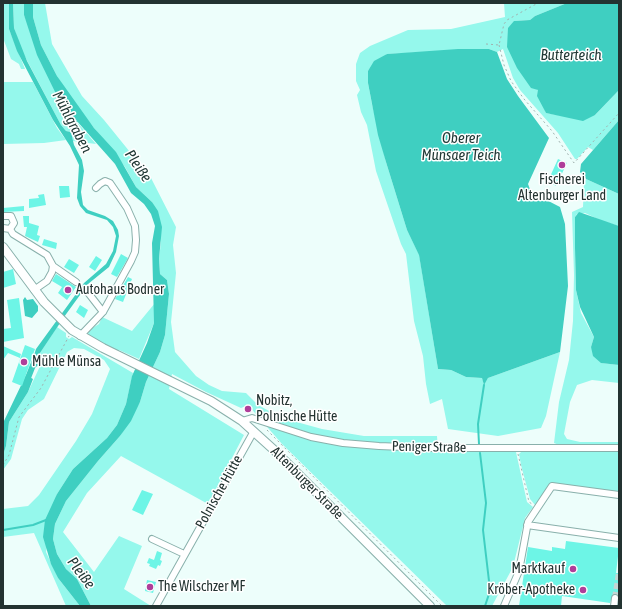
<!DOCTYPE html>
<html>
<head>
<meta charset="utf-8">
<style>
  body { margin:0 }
  #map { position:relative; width:622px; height:609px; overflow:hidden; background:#edfefb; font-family:"Asap Condensed",sans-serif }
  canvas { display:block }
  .frame { position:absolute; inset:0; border:4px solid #233331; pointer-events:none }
</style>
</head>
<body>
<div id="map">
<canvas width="622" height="609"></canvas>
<div class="frame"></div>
</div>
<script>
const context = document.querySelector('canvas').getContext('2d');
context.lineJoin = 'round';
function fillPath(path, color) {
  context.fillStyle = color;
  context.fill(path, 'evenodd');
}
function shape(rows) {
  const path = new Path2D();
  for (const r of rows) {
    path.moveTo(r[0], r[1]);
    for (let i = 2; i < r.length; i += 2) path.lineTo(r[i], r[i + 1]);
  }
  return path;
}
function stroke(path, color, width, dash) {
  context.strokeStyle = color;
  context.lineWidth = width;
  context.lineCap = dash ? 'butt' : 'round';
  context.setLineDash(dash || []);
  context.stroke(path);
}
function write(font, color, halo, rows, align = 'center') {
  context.font = font + ' "Asap Condensed",sans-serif';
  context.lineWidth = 3;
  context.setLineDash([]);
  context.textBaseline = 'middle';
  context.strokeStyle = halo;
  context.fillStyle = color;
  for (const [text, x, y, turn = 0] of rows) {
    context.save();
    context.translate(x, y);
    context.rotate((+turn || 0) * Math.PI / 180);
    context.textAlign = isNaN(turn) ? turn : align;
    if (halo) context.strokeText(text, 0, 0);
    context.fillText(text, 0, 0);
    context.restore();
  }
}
fillPath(shape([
  [3,3,9,3,9,29,25,69,21,69,19,64,11,59,3,38],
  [13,3,24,3,24,15,60,102,73,118,70,126,73,127,77,122,96,144,73,141,71,132,66,131,61,125,21,49,14,28],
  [33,3,45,3,52,44,82,96,104,120,151,178,176,227,173,245,176,273,171,322,175,352,196,376,209,385,222,391,246,393,258,405,282,418,322,429,364,436,437,436,438,450,516,452,527,502,533,507,525,518,513,567,492,606,447,606,282,444,248,405,241,408,206,392,172,374,169,389,244,435,208,504,121,456,87,493,63,532,94,572,119,536,142,546,124,589,151,606,91,606,77,579,66,569,57,554,53,539,55,524,66,501,98,461,120,436,140,402,146,382,160,352,165,335,169,294,167,280,160,274,159,259,161,242,152,202,136,187,125,167,71,99,57,76,41,45,33,17],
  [504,3,567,3,535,16,530,20,514,21,535,88,538,90,546,113,563,116,595,115,619,90,619,120,593,150,588,147,577,159,575,159,558,133,520,90,513,78,503,49,497,52,489,49,387,54,368,71,368,83,372,104,386,162,407,230,419,254,438,369,451,370,466,377,482,378,484,384,488,378,560,352,546,416,541,428,498,436,448,429,442,399,430,404,426,384,423,356,414,321,406,254,401,244,376,171,367,125,361,112,357,95,360,90,356,81,356,64,360,53,370,46,408,30,451,29,505,17],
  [3,82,33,82,57,128,66,140,44,143,3,144],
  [586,179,619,194,619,226,602,221,585,213,577,214,575,217,575,248,576,290,581,313,594,337,591,347,602,363,619,365,619,383,592,380,577,385,570,402,564,434,567,439,580,442,619,442,619,445,559,445,554,443,559,402,569,360,573,321,574,275,572,212,583,207,584,182],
  [155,303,154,323,139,359,119,350,118,351,88,335,89,330,99,324,102,317,132,331],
  [57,327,66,333,66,337,69,339,72,337,133,373,126,404,117,425,107,438,73,469,57,494,46,552,58,578,80,606,66,606,34,533,3,537,3,509,28,506,39,495,76,441,92,414,110,369,104,360,84,349,74,348,67,352,44,399,28,410,22,419,11,459,3,470,3,455,6,446,9,422,28,392,41,364,39,356,40,353],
  [522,451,619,451,619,493,551,483,535,505,530,499,521,465,519,454]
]), '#95f8ec');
fillPath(shape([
  [9,3,13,3,14,28,27,61,61,125,66,131,71,132,74,145,82,160,84,171,81,192,83,205,88,210,105,216,113,221,118,230,119,236,116,252,109,267,88,284,64,317,40,353,39,356,43,359,41,364,34,368,30,367,36,349,84,283,106,264,113,251,116,236,113,227,107,220,86,213,80,206,77,198,79,165,70,146,53,120,17,51,9,29],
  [24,3,33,3,33,17,41,45,57,76,94,128,116,152,136,187,152,202,158,211,162,227,159,259,160,274,167,280,169,294,165,335,160,352,146,382,140,402,131,421,120,436,98,461,66,501,55,524,53,539,57,554,66,569,77,579,91,606,80,606,58,578,51,564,43,537,45,520,57,494,73,469,107,438,117,425,126,404,132,376,147,343,154,323,152,243,155,226,151,214,144,204,131,193,115,164,60,102,37,55,24,15],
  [567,3,619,3,619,90,595,115,583,121,546,113,537,96,538,90,531,88,517,68,507,47,508,28,514,21,530,20,535,16],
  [458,49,489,49,497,52,507,79,518,96,549,138,528,184,531,192,560,207,565,224,568,286,560,352,488,378,484,385,482,378,466,377,451,370,438,369,419,255,407,230,386,162,378,135,368,83,368,71,374,61,387,54],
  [619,120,619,194,586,179,580,172,581,164],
  [579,212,619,226,619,365,601,363,593,356,591,347,594,337,580,307,576,290,575,248,575,217],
  [25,297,27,300,33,299,38,306,38,311,32,318,25,316,23,300],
  [26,375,33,379,28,392,9,422,6,446,3,455,3,423]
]), '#3fcfc1');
stroke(shape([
  [479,444,478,424,484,385],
  [480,453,486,503,483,530,489,581,489,594,485,606],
  [3,530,33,525,46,520]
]), '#3fcfc1', 2);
stroke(shape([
  [72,126,77,116],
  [26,383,35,360]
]), '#3fcfc1', 6);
fillPath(shape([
  [558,159,567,163,556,186,548,181],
  [59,186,69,186,70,197,60,198],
  [44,194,46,205,29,208,29,199,39,198,38,195],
  [24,206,24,211,3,212,3,208],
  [23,216,29,216,29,223,39,226,37,235,40,236,38,242,25,236,27,227,24,227],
  [44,239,57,243,56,249,42,245],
  [121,254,128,258,117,277,111,274],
  [96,256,102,260,95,271,89,267],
  [69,259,79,265,74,273,64,267],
  [13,269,16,284,3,288,3,272],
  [56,274,76,287,67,300,58,293,62,287,52,281],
  [128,277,132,279,123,302,115,299],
  [19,298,24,338,3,342,3,329,11,328,7,300],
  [80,305,88,310,84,318,76,312],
  [25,345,35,349,22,386,12,382],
  [3,346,21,354,20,358,8,353,3,360],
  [142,490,153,494,143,515,132,510],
  [566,541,619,548,616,573,619,573,619,596,613,594,610,603,562,596,561,606,519,606,528,547,552,551,552,547,565,549],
  [157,551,162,553,160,560,162,561,160,566,158,565,156,569,149,566,150,564,147,563,149,558,154,560],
  [147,580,156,582,153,593,145,591]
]), '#6df5e6');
stroke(shape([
  [615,598,619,573]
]), '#c5d5d3', 6, [6, 3]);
const minor = shape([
  [3,216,11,216,14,223,10,229,3,228],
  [10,229,13,234,47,255,53,266,52,272,47,281,34,290],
  [53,266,76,282],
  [86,290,103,312],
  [80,336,103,312,131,261,135,252,136,240,135,226,127,208,110,183,105,181,100,184,96,188],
  [242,421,252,418,311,437,343,443,379,446,428,448,619,448],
  [527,525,619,538],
  [152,539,184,554],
  [156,606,254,431],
  [504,606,519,571,528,522,552,486,619,495],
  [614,606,615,598]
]);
const major = shape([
  [3,247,44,302,72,330,103,348,211,401,242,421,274,450,430,606]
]);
stroke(minor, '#89b0ab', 8);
stroke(major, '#89b0ab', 10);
stroke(shape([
  [486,44,499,45,504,24,507,20,538,3],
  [499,45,504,65,511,81,524,99,552,131,574,163,619,113],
  [267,430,442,606],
  [518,454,529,502,532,504],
  [3,465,9,455,19,417,41,388,69,336]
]), '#a1b2af', 1, [2, 3]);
stroke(minor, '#fff', 6);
stroke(major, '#fff', 8);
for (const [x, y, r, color] of [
  [562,165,4,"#af3e9a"],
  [68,290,4,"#af3e9a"],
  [24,362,4,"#af3e9a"],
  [248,409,4,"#af3e9a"],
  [573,569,4,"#af3e9a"],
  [150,587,4,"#af3e9a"],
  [583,590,4,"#af3e9a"]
]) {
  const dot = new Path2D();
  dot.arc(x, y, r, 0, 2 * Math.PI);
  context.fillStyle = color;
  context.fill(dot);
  stroke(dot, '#fff', 1.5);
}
write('14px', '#233331', '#fff', [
  ["Fischerei",562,180,"center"],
  ["Altenburger Land",562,196,"center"],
  ["Autohaus Bodner",76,290],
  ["Mühle Münsa",32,362],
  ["Nobitz,",256,401],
  ["Polnische Hütte",256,417],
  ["Marktkauf",565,569,"right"],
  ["The Wilschzer MF",158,587],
  ["Kröber-Apotheke",575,590,"right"]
], 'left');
write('14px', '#233331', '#fff', [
  ["Peniger Straße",429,447,1],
  ["Altenburger Straße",307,483,45],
  ["Polnische Hütte",219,492,-61]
]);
write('italic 15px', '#213936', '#fff', [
  ["Butterteich",571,55],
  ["Mühlgraben",72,122,62],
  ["Oberer",461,138],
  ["Münsaer Teich",461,155],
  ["Pleiße",138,166,56],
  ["Pleiße",81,573,53]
]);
</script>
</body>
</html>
